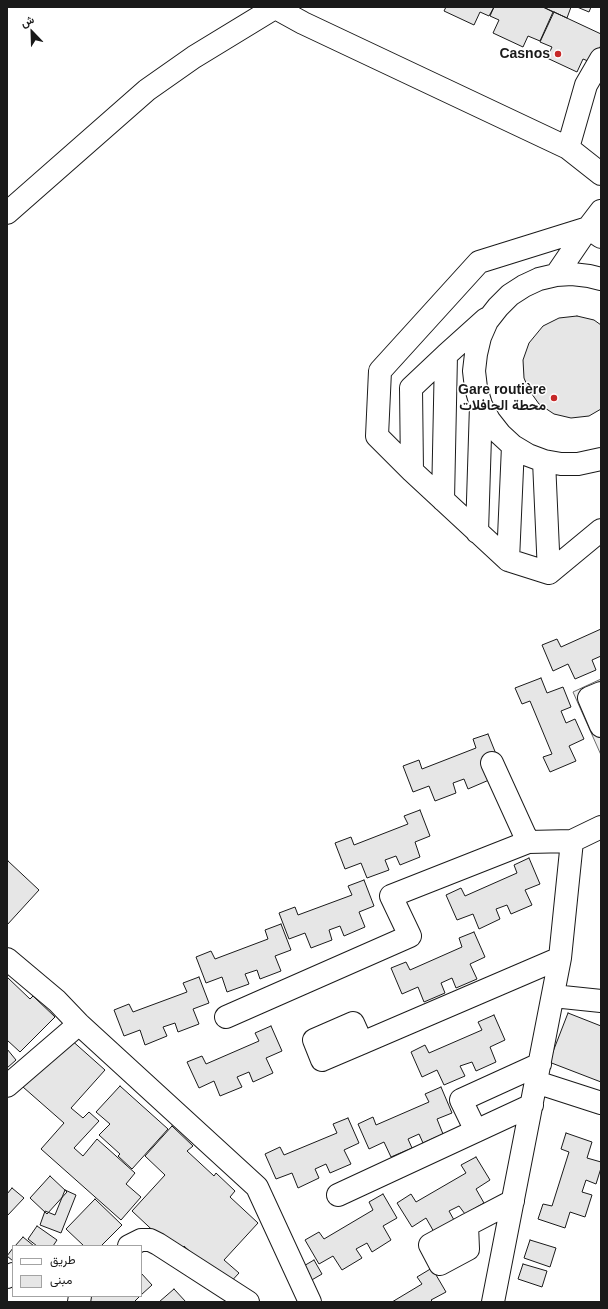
<!DOCTYPE html>
<html>
<head>
<meta charset="utf-8">
<style>
  body { margin:0 }
  #map { position:relative; width:608px; height:1309px; overflow:hidden; background:#fff; font-family:Arial,Vazirmatn,sans-serif }
  canvas { display:block }
  .frame { position:absolute; inset:0; border:8px solid #1a1a1a; pointer-events:none }
  .legend { position:absolute; left:12px; top:1245px; width:130px; height:52px; box-sizing:border-box; background:#fff; border:1px solid #a3a3a3; margin:0; padding:5px 7px; list-style:none; font-size:12px; color:#1a1a1a }
  .legend li { display:flex; align-items:center; gap:8px; height:20px }
  .legend b { width:20px; border:1px solid #a3a3a3 }
  .north { position:absolute; left:12px; top:12px; width:40px; height:40px; -webkit-text-stroke:3px #fff; paint-order:stroke; rotate:337deg; font-size:11px; font-weight:700; line-height:16px; text-align:center; color:#1a1a1a }
  .north::after { content:''; display:block; margin:auto; width:14px; height:18px; background:#1a1a1a; clip-path:polygon(50% 0,100% 100%,50% 72%,0 100%) }
</style>
</head>
<body>
<div id="map">
<canvas width="608" height="1309"></canvas>
<div class="frame"></div>
<ul class="legend">
<li><b style="height:5px;background:#fff"></b>طريق</li>
<li><b style="height:11px;background:#e6e6e6"></b>مبنى</li>
</ul>
<div class="north">ش</div>
</div>
<script>
const context = document.querySelector('canvas').getContext('2d');
context.lineJoin = 'round';
function fillPath(path, color) {
  context.fillStyle = color;
  context.fill(path, 'evenodd');
}
function shape(rows) {
  const path = new Path2D();
  for (const r of rows) {
    path.moveTo(r[0], r[1]);
    for (let i = 2; i < r.length; i += 2) path.lineTo(r[i], r[i + 1]);
  }
  return path;
}
function stroke(path, color, width, dash) {
  context.strokeStyle = color;
  context.lineWidth = width;
  context.lineCap = dash ? 'butt' : 'round';
  context.setLineDash(dash || []);
  context.stroke(path);
}
function write(font, color, halo, rows, align = 'center') {
  context.font = font + ' Arial,Vazirmatn,sans-serif';
  context.lineWidth = 3;
  context.setLineDash([]);
  context.textBaseline = 'middle';
  context.strokeStyle = halo;
  context.fillStyle = color;
  for (const [text, x, y, turn = 0] of rows) {
    context.save();
    context.translate(x, y);
    context.rotate((+turn || 0) * Math.PI / 180);
    context.textAlign = isNaN(turn) ? turn : align;
    if (halo) context.strokeText(text, 0, 0);
    context.fillText(text, 0, 0);
    context.restore();
  }
}
const parking = shape([
  [601,679,601,755,573,692,601,679]
]);
fillPath(parking, '#ededed');
stroke(parking, '#6a6a6a', 1);
const building = shape([
  [446,7,494,7,489,16,480,12,474,25,444,11,446,7],
  [494,7,543,7,553,12,540,41,528,36,523,47,493,33,499,20,490,16,494,7],
  [543,7,571,7,567,18,543,7],
  [577,7,591,7,589,12,577,7],
  [554,12,601,34,601,45,593,63,583,59,577,72,547,58,552,47,540,42,554,12],
  [577,316,594,320,601,325,601,409,589,416,571,418,554,414,539,404,529,390,524,378,523,360,529,343,543,326,559,318,577,316],
  [601,629,601,656,592,660,596,670,575,679,568,664,553,671,542,645,557,639,561,647,601,629],
  [541,678,547,693,563,687,571,707,561,711,566,723,575,719,584,739,569,746,576,761,550,772,543,757,552,754,530,701,522,704,515,688,541,678],
  [488,734,498,759,489,780,468,789,464,779,453,783,456,793,435,801,429,786,413,792,403,766,419,760,422,769,476,748,473,739,488,734],
  [420,810,430,836,415,842,420,857,400,865,396,856,385,860,389,870,367,878,361,863,345,869,335,843,351,837,354,845,408,824,404,816,420,810],
  [529,858,540,884,525,890,532,905,511,914,507,905,496,909,500,919,479,929,473,914,457,920,446,895,461,888,465,896,517,873,514,865,529,858],
  [8,861,39,890,7,925,7,862,8,861],
  [364,880,374,906,359,912,365,927,344,936,340,926,329,930,332,940,311,948,305,933,289,939,279,913,295,907,298,915,352,895,348,886,364,880],
  [281,924,291,950,275,956,281,971,260,979,257,970,245,974,249,984,227,992,222,977,206,983,196,957,211,951,215,959,268,939,265,930,281,924],
  [474,932,485,957,470,964,477,979,456,988,452,978,441,983,445,993,424,1002,418,987,402,994,391,968,406,962,410,970,462,947,459,938,474,932],
  [7,977,30,999,33,996,55,1017,20,1052,7,1040,7,977],
  [199,977,209,1003,193,1009,199,1024,178,1032,175,1023,163,1027,167,1036,145,1045,140,1030,124,1036,114,1010,129,1004,133,1012,187,992,183,983,199,977],
  [568,1013,601,1026,601,1082,549,1062,568,1013],
  [494,1015,505,1040,490,1047,496,1062,476,1071,472,1062,460,1066,465,1076,444,1085,437,1070,422,1077,411,1052,425,1045,429,1053,482,1030,478,1022,494,1015],
  [271,1026,282,1051,266,1058,273,1073,253,1082,249,1072,237,1077,242,1087,220,1096,214,1081,199,1088,187,1062,202,1056,206,1064,259,1041,255,1033,271,1026],
  [60,1030,105,1070,71,1108,83,1118,89,1112,99,1121,74,1148,83,1156,97,1139,135,1173,126,1184,141,1197,121,1220,41,1149,64,1123,15,1080,60,1030],
  [7,1049,16,1060,7,1068,7,1049],
  [120,1086,168,1129,132,1169,118,1156,120,1154,99,1135,110,1124,96,1112,120,1086],
  [441,1087,452,1113,437,1119,443,1134,423,1143,419,1134,408,1139,412,1148,391,1157,384,1142,369,1149,358,1124,373,1117,376,1125,429,1102,425,1094,441,1087],
  [348,1118,359,1143,344,1150,351,1164,330,1173,326,1164,315,1169,319,1178,298,1188,292,1173,276,1179,265,1154,280,1147,284,1155,337,1133,333,1124,348,1118],
  [172,1126,193,1146,187,1151,214,1176,216,1173,235,1191,230,1197,258,1223,224,1260,239,1273,227,1286,184,1246,178,1254,132,1211,165,1175,145,1156,172,1126],
  [566,1133,592,1142,587,1158,601,1162,601,1168,596,1184,586,1180,582,1192,592,1195,585,1217,570,1212,565,1228,538,1219,543,1204,552,1206,569,1152,561,1149,566,1133],
  [476,1157,490,1180,476,1189,484,1203,465,1214,459,1206,449,1211,454,1220,434,1232,426,1218,412,1227,397,1203,411,1194,416,1202,466,1173,461,1165,476,1157],
  [50,1176,67,1192,47,1214,30,1198,50,1176],
  [12,1188,24,1198,7,1216,7,1194,12,1188],
  [65,1190,76,1195,61,1233,40,1225,45,1211,55,1215,65,1190],
  [383,1194,397,1218,383,1226,391,1240,372,1252,367,1243,356,1249,362,1258,342,1270,333,1256,319,1264,305,1240,319,1232,324,1239,373,1210,369,1202,383,1194],
  [95,1199,122,1225,101,1246,84,1246,66,1229,95,1199],
  [37,1226,57,1240,53,1246,37,1246,28,1239,37,1226],
  [23,1237,34,1246,15,1246,23,1237],
  [530,1240,556,1248,550,1267,524,1258,530,1240],
  [13,1248,13,1261,7,1256,13,1248],
  [314,1260,322,1274,310,1281,302,1267,314,1260],
  [523,1264,547,1271,542,1287,518,1279,523,1264],
  [432,1268,446,1292,431,1300,433,1302,392,1302,422,1284,417,1277,432,1268],
  [141,1273,152,1285,141,1295,141,1273],
  [174,1289,186,1302,159,1302,174,1289],
  [82,1296,140,1296,134,1302,76,1302,82,1296]
]);
fillPath(building, '#e6e6e6');
stroke(building, '#1a1a1a', 1);
const minor = shape([
  [274,7,303,23,568,148,601,174],
  [568,148,586,85,601,59],
  [601,211,588,228,479,262,380,371,377,436,412,471,508,560,549,573,601,530],
  [7,213,147,90,194,57,276,7],
  [556,275,588,228,601,237],
  [601,279,589,276,572,274,556,275,539,279,524,286,510,295,498,307,487,321,480,337,476,354,474,371,476,388,481,405,489,420,500,434,513,446,528,455,544,461,561,464,578,464,601,459],
  [544,461,549,573],
  [412,471,411,388,446,355],
  [443,500,446,355,486,319],
  [477,532,481,405],
  [508,560,513,446],
  [601,693,589,698,601,726],
  [492,763,528,842],
  [7,959,57,1001,79,1024,257,1187,310,1302],
  [553,996,601,1001],
  [226,1017,410,936,391,896,528,842,572,841],
  [362,1043,353,1023,314,1040,322,1060,362,1043,560,958],
  [536,1082,601,1103],
  [7,1086,79,1024],
  [476,1131,461,1100,540,1064],
  [338,1195,532,1105],
  [467,1225,468,1249,440,1264,430,1245,467,1225,513,1201],
  [129,1246,141,1240,150,1240,158,1244,248,1302],
  [7,1277,13,1274],
  [79,1302,80,1296],
  [493,1302,560,958,572,841,601,827]
]);
stroke(minor, '#1a1a1a', 24);
stroke(minor, '#fff', 22);
for (const [x, y, r, color] of [
  [558,54,4,"#c62828"],
  [554,398,4,"#c62828"]
]) {
  const dot = new Path2D();
  dot.arc(x, y, r, 0, 2 * Math.PI);
  context.fillStyle = color;
  context.fill(dot);
  stroke(dot, '#fff', 1.5);
}
write('bold 14px', '#1a1a1a', '#fff', [
  ["Casnos",550,54],
  ["Gare routière",546,390],
  ["محطة الحافلات",546,406]
], 'right');
</script>
</body>
</html>
